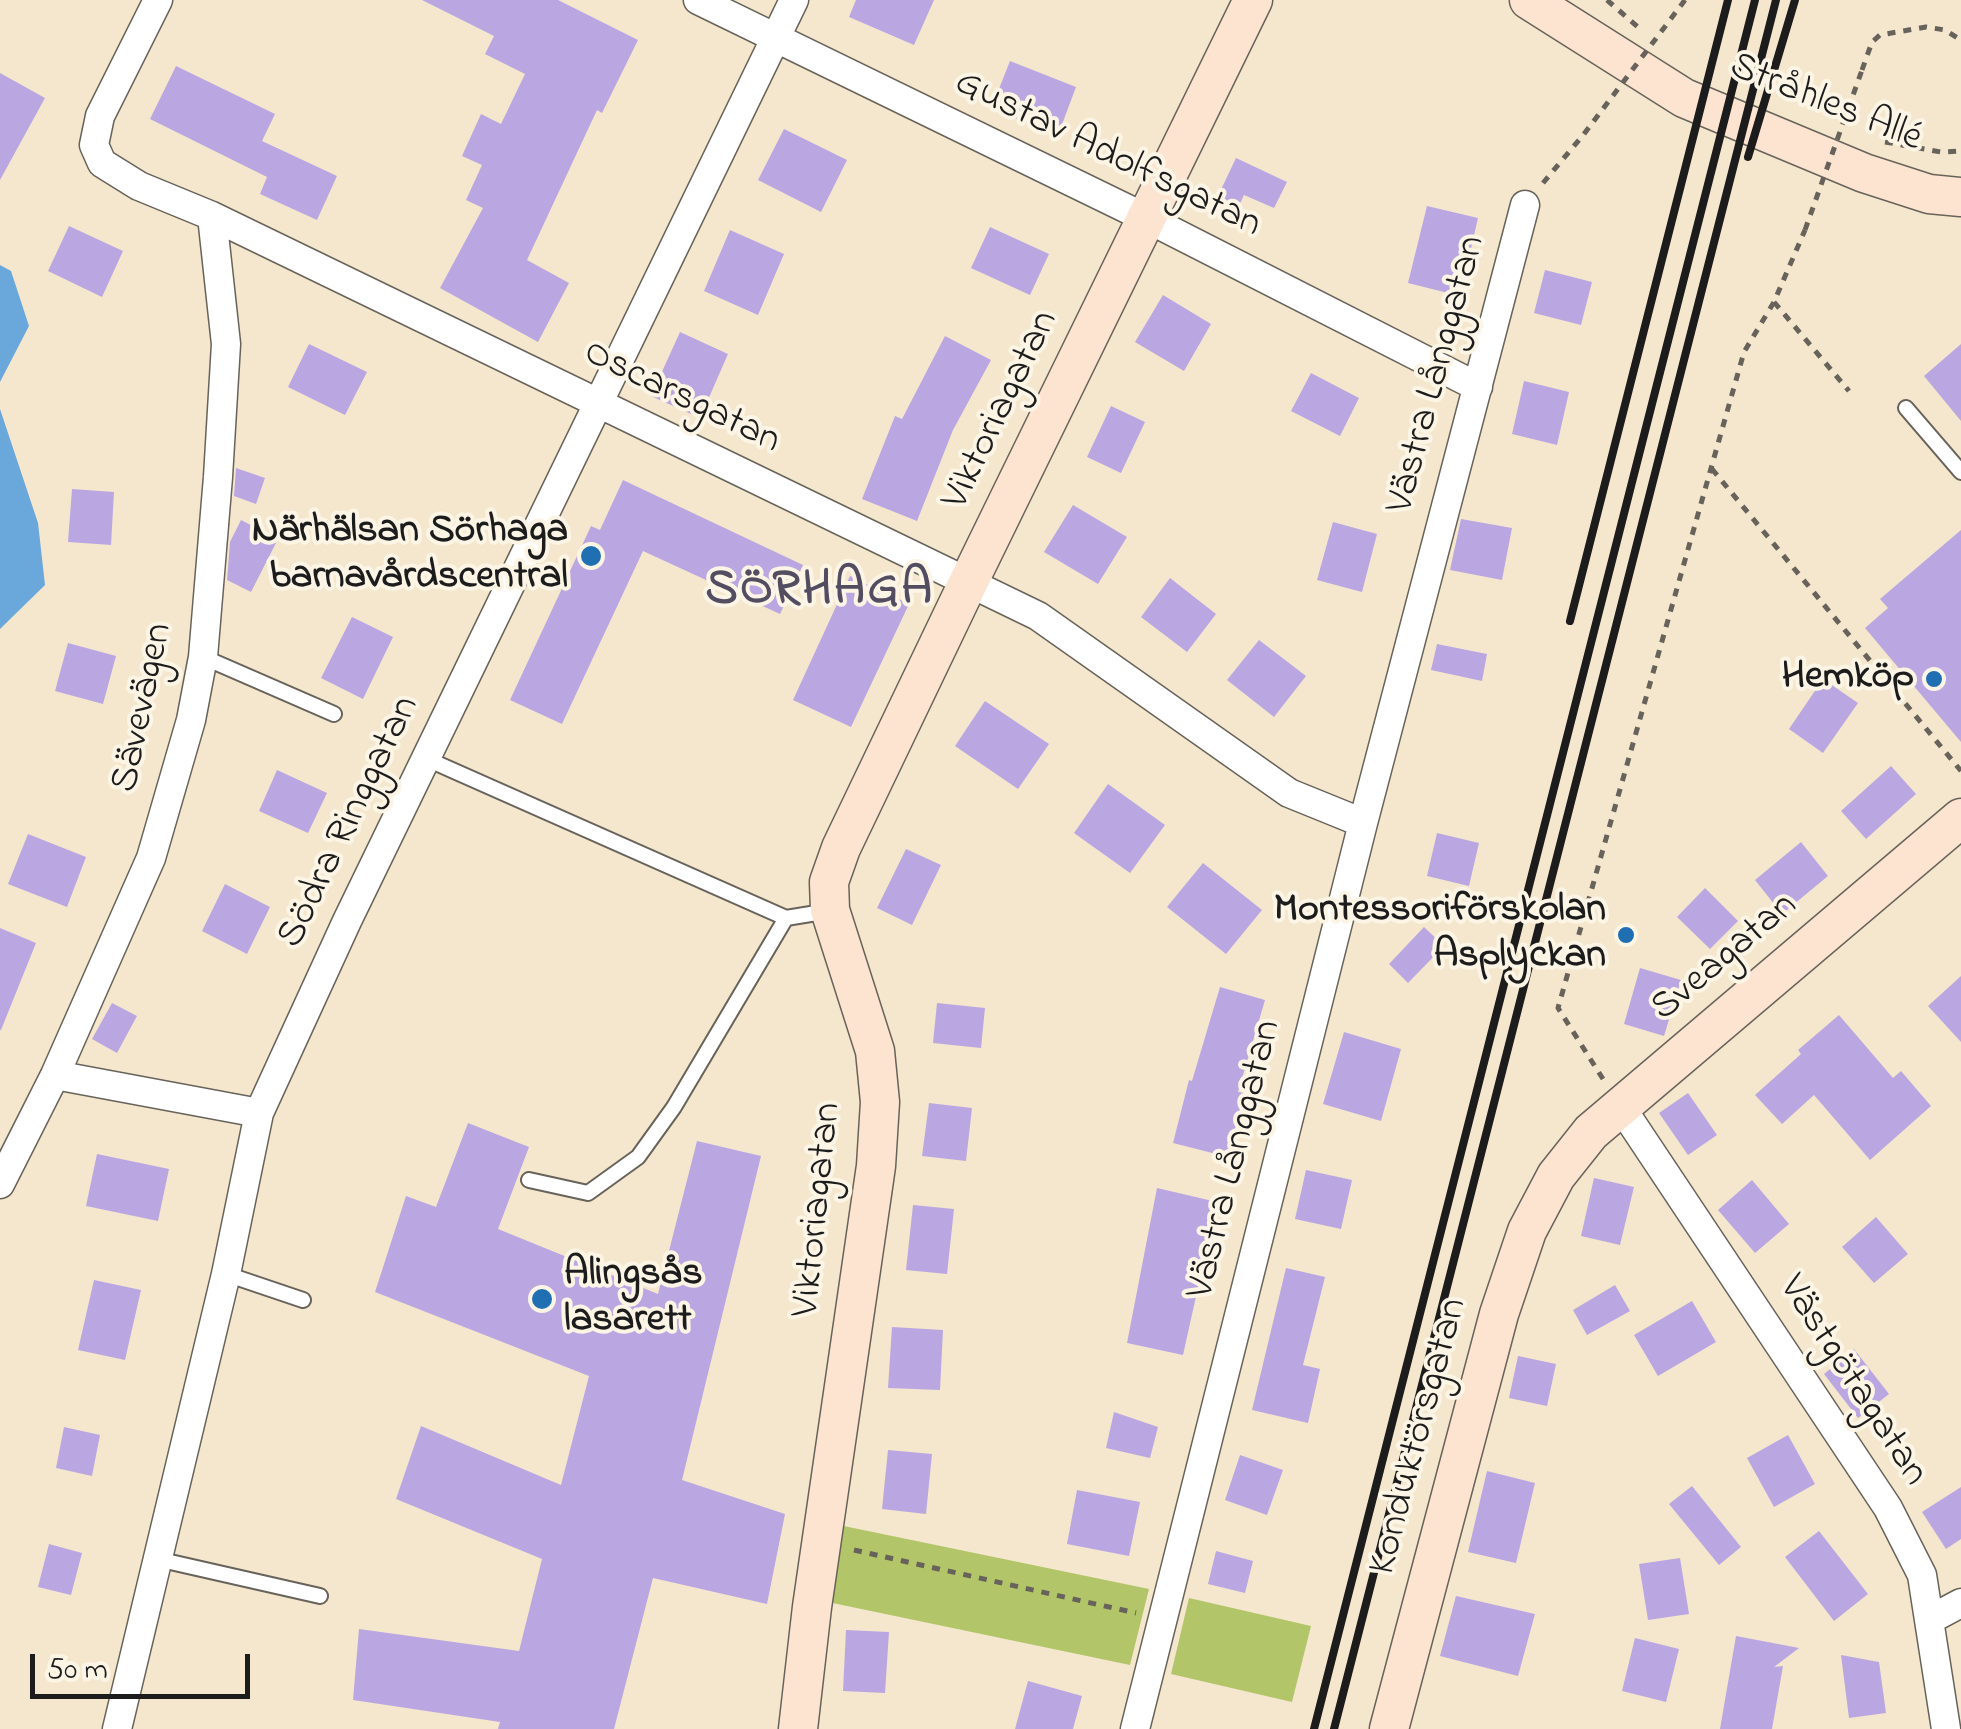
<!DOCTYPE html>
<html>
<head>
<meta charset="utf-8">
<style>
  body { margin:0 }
  #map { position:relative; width:1961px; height:1729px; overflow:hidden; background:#f4e7cd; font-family:"Indie Flower",sans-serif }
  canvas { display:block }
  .scale { position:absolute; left:30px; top:1654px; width:220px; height:45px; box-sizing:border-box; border:5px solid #1c1c1c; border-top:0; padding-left:12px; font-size:30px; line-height:35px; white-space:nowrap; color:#1c1c1c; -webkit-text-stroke:8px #fcf5e5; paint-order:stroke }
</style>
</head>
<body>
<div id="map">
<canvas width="1961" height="1729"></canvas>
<div class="scale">50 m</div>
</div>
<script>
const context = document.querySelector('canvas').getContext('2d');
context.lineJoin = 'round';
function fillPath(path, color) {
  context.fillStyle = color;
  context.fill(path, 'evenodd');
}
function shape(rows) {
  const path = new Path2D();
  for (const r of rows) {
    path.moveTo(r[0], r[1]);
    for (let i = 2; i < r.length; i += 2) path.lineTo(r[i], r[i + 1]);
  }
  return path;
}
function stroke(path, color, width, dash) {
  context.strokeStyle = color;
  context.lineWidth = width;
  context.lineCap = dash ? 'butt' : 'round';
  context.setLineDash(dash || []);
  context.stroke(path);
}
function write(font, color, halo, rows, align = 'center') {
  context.font = font + ' "Indie Flower",sans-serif';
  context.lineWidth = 8;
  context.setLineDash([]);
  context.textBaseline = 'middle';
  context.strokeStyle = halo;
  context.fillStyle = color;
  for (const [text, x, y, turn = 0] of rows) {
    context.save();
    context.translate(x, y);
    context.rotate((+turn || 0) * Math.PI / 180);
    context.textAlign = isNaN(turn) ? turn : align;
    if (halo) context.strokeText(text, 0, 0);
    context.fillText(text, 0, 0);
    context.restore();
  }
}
fillPath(shape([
  [834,1524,1149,1589,1130,1665,823,1601],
  [1189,1598,1311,1626,1292,1702,1171,1674]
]), '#b3c569');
fillPath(shape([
  [0,265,11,271,29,326,0,382],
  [0,409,38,523,45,585,0,629]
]), '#6aa8dc');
fillPath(shape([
  [422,0,558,0,638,40,602,113,597,110,527,260,569,283,538,342,440,288,483,208,466,200,482,165,462,156,481,114,501,124,525,74,485,54,494,36],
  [856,0,934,0,914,45,849,17],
  [1010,61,1076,87,1058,135,991,109],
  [176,66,275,114,262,141,337,176,317,220,260,194,267,177,150,119],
  [0,73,45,98,0,180],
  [784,129,847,160,821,212,758,180],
  [1236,158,1287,182,1274,208,1244,195,1237,210,1216,200],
  [1427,206,1478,218,1460,296,1408,283],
  [69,226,123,251,102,297,48,271],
  [990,227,1049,254,1030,295,971,268],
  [730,230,784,254,758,315,704,291],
  [1545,270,1592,282,1581,325,1534,313],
  [1163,295,1211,324,1184,371,1135,342],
  [680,332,728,354,700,418,651,396],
  [945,336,991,360,953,430,917,521,862,499,895,416,902,419],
  [309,344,367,372,345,415,288,387],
  [1961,344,1961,421,1924,376],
  [1311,373,1359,398,1340,436,1291,411],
  [1524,381,1569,392,1557,445,1512,434],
  [1111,406,1145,422,1121,473,1087,457],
  [236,468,265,478,256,504,234,496],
  [623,480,803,565,780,614,643,551,562,724,510,700,591,526,600,530],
  [72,489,114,492,111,545,68,542],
  [1073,505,1127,537,1098,584,1044,552],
  [1461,519,1512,528,1502,580,1450,570],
  [241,520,278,539,251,592,227,580,230,542],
  [1333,522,1377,534,1362,592,1317,580],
  [1961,530,1961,742,1865,628,1888,608,1880,599],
  [850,576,909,604,851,727,793,700],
  [1170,578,1216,614,1187,652,1141,617],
  [352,617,393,637,363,699,321,678],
  [1259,640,1306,676,1274,717,1227,680],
  [68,643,116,656,103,704,55,691],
  [1437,644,1487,654,1482,681,1431,670],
  [1823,679,1858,703,1823,753,1789,729],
  [985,701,1049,744,1018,789,955,746],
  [1891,766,1916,794,1866,839,1841,811],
  [277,770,327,793,308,833,259,811],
  [1108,784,1165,825,1130,873,1074,833],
  [1437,833,1479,843,1469,886,1427,876],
  [28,834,86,857,67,907,8,884],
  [1801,842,1828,876,1782,914,1755,880],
  [906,849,941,865,912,925,877,908],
  [1203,863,1262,910,1226,954,1167,907],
  [225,884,270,907,247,954,202,931],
  [1705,888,1738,921,1710,949,1677,917],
  [1424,927,1444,946,1408,983,1389,964],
  [0,928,36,943,1,1030,0,1030],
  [1640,968,1681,980,1664,1036,1624,1024],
  [1961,976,1961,1042,1928,1006],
  [1220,987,1265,1000,1238,1092,1244,1093,1228,1157,1173,1143,1189,1080,1192,1081],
  [112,1003,137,1016,117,1053,92,1039],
  [937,1003,985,1008,981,1048,933,1043],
  [1839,1015,1893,1078,1901,1071,1931,1106,1870,1160,1814,1095,1782,1124,1755,1095,1801,1054,1798,1050],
  [1344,1032,1401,1049,1381,1121,1323,1104],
  [1688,1093,1717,1135,1688,1155,1659,1113],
  [929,1103,972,1108,966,1161,922,1156],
  [468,1123,529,1147,498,1229,658,1294,697,1141,761,1156,682,1480,785,1514,767,1604,653,1578,614,1729,498,1729,500,1722,353,1700,359,1629,519,1651,542,1559,396,1499,421,1426,561,1485,589,1376,375,1292,406,1196,436,1207],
  [97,1154,169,1169,158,1221,86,1206],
  [1306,1170,1352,1180,1341,1229,1295,1219],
  [1594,1178,1634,1187,1620,1245,1581,1236],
  [1752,1180,1789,1224,1755,1253,1718,1210],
  [1157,1188,1217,1202,1183,1355,1127,1343],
  [913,1205,954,1209,947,1274,906,1270],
  [1876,1217,1908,1254,1874,1283,1842,1247],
  [1286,1268,1325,1277,1303,1365,1320,1369,1308,1423,1252,1410],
  [94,1280,141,1290,125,1360,78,1350],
  [1615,1285,1630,1311,1587,1335,1573,1310],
  [1692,1301,1716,1342,1658,1376,1634,1335],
  [892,1327,943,1330,940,1390,888,1388],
  [1854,1349,1889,1394,1858,1418,1824,1374],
  [1518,1356,1556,1364,1547,1406,1509,1398],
  [1114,1412,1158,1427,1150,1458,1106,1448],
  [64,1427,100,1435,92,1476,56,1468],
  [1788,1435,1815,1484,1774,1507,1747,1458],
  [888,1450,932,1454,926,1514,882,1509],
  [1240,1455,1283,1470,1267,1515,1225,1500],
  [1487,1471,1535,1483,1516,1563,1468,1552],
  [1692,1486,1741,1547,1719,1565,1669,1504],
  [1961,1487,1961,1539,1946,1549,1922,1512],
  [1077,1490,1140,1502,1129,1556,1067,1544],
  [1819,1531,1868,1594,1834,1621,1785,1557],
  [49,1544,82,1553,71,1595,38,1587],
  [1216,1551,1253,1561,1245,1593,1208,1584],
  [1680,1558,1689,1614,1648,1620,1639,1564],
  [1456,1596,1535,1614,1518,1676,1440,1656],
  [846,1630,889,1632,885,1693,843,1691],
  [1736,1636,1799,1648,1774,1667,1783,1666,1772,1729,1720,1729],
  [1635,1638,1679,1649,1666,1702,1622,1691],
  [1841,1655,1879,1662,1886,1713,1849,1718],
  [1028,1681,1082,1696,1073,1729,1015,1729]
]), '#baa7e1');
const lane = shape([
  [1906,408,1961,472],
  [203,657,334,714],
  [427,759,786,918,829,911],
  [529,1180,588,1193,638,1157,674,1107,786,918],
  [226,1274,303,1300],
  [157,1559,320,1596]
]);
const street = shape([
  [158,0,100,116,94,145,102,163,139,186,212,216,1038,616,1289,793,1363,823],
  [698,0,1148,219,1478,387],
  [55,1075,259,1113],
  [1621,1107,1888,1508,1922,1575,1946,1729],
  [0,1184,55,1075,151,858,191,720,203,657,218,477,226,344,212,216],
  [1931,1619,1961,1603],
  [117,1729,226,1274,259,1113,347,921,794,0],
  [1135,1729,1363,823,1525,205]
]);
const secondary = shape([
  [1529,0,1684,98,1864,173,1929,194,1961,197],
  [798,1729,812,1607,876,1166,880,1102,875,1051,830,910,829,882,841,848,968,583,1253,0],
  [1389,1729,1499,1314,1527,1231,1556,1176,1591,1132,1961,818]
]);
stroke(lane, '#68635a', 18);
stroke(street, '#68635a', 31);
stroke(secondary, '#68635a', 41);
stroke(shape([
  [1607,0,1638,27],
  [1862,70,1872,42,1880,35,1926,27,1945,30,1961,40],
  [1885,142,1941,152,1961,151],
  [1543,183,1584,134],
  [1774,302,1849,391],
  [1712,469,1961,771],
  [1603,1079,1558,1008,1744,352,1774,302,1805,230],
  [854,1550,1136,1613]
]), '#68635a', 5, [8, 8]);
stroke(lane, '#fff', 14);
stroke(street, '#fff', 28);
stroke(secondary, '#fde4d1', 38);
stroke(shape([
  [1748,157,1795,0],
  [1570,621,1728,0],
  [1314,1729,1755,0],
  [1334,1729,1776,0]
]), '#1c1c1c', 8);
stroke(shape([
  [1584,134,1685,0],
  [1805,230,1862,70]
]), '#68635a', 5, [8, 8]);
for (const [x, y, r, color] of [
  [591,556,12,"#1f6fb2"],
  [1934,679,10,"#1f6fb2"],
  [1626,935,10,"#1f6fb2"],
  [542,1299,12,"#1f6fb2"]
]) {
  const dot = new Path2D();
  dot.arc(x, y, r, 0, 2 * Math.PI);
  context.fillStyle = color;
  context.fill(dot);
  stroke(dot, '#fcf5e5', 4);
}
write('40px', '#1c1c1c', '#fcf5e5', [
  ["Stråhles Allé",1825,105,22],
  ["Gustav Adolfsgatan",1107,156,26],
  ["Västra Långgatan",1439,375,-75],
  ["Oscarsgatan",681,399,26],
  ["Viktoriagatan",1003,411,-64],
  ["Sävevägen",145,708,-78],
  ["Södra Ringgatan",351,823,-64],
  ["Sveagatan",1726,959,-40],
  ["Västra Långgatan",1237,1160,-76],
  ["Viktoriagatan",820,1210,-84],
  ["Västgötagatan",1851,1382,57],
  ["Konduktörsgatan",1421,1437,-75]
]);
write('bold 40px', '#1c1c1c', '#fcf5e5', [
  ["Närhälsan Sörhaga",568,533],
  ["barnavårdscentral",568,579],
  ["Hemköp",1914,679],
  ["Montessoriförskolan",1606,912],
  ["Asplyckan",1606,958],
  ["Alingsås",564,1276,"left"],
  ["lasarett",564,1322,"left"]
], 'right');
context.letterSpacing = '2.5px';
write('bold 50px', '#534d61', '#fcf5e5', [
  ["SÖRHAGA",820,594]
]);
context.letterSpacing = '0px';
</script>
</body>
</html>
